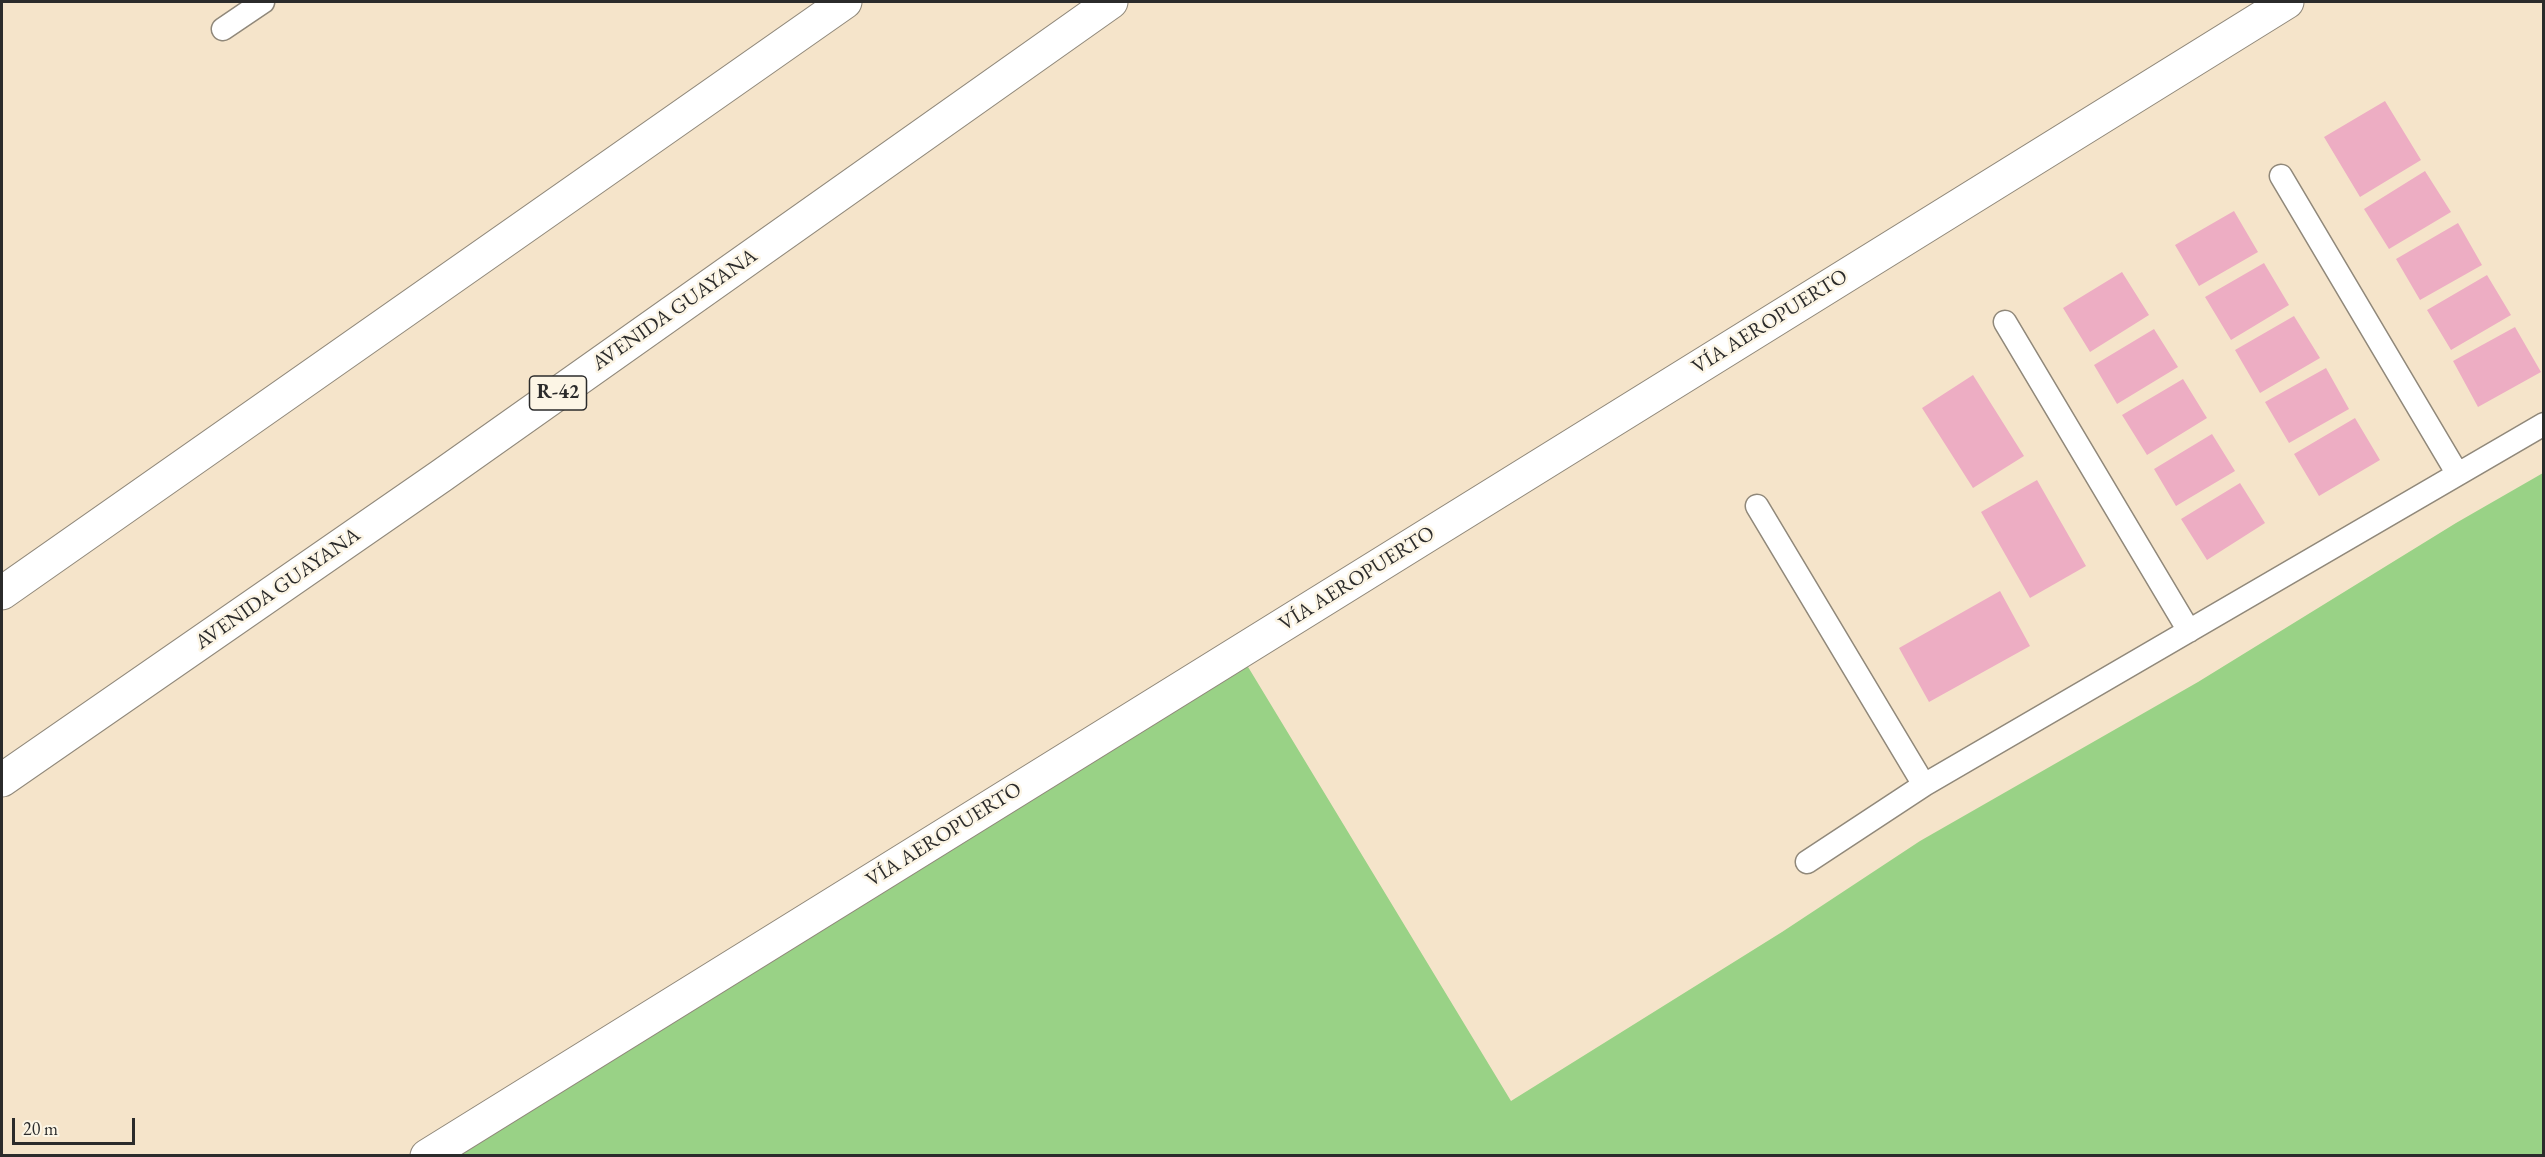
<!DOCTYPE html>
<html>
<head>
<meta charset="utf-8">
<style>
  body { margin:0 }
  #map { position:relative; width:2545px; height:1157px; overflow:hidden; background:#f5e4ca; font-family:"EB Garamond",serif }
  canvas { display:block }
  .frame { position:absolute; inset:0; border:3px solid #2b2b2b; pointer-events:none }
  .scale { position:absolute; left:12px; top:1118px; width:123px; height:27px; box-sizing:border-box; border:3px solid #2b2b2b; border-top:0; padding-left:8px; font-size:18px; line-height:21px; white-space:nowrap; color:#2b2b2b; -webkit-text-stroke:4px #fcf5e5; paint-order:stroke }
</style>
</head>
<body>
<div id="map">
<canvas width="2545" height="1157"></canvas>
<div class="frame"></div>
<div class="scale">20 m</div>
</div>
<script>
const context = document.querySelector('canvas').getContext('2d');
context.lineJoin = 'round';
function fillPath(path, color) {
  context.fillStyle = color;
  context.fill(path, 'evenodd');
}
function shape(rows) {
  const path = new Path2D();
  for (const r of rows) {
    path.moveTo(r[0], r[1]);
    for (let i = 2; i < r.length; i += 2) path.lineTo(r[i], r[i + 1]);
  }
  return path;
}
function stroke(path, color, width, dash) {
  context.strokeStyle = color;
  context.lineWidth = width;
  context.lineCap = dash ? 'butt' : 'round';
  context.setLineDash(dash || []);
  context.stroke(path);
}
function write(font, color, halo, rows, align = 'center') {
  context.font = font + ' "EB Garamond",serif';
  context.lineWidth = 5;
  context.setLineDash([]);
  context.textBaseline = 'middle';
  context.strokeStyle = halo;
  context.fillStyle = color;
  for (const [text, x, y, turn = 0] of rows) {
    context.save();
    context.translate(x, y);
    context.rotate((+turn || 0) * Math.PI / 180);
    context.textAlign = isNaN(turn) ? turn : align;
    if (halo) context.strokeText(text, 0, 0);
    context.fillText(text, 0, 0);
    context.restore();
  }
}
fillPath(shape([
  [2543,473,2543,1155,427,1156,1239,652,1511,1101,1782,932,1920,841,2198,682,2456,523]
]), '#99d286');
fillPath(shape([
  [2385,101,2421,160,2360,197,2324,137],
  [2425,171,2451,212,2389,249,2364,209],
  [2234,211,2258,252,2199,286,2175,245],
  [2458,223,2482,265,2420,300,2396,259],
  [2264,263,2289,305,2231,340,2205,297],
  [2122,272,2149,315,2090,352,2063,308],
  [2487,275,2511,315,2451,350,2427,310],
  [2294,316,2320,358,2260,393,2235,350],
  [2515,327,2541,372,2478,407,2453,361],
  [2154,329,2178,367,2117,404,2094,365],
  [2326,368,2349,409,2289,443,2265,402],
  [1973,375,2024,456,1973,488,1922,408],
  [2183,379,2207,418,2147,455,2122,415],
  [2355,418,2380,460,2319,496,2294,454],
  [2212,434,2235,471,2176,506,2154,469],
  [2037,480,2086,566,2030,598,1981,512],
  [2240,483,2265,523,2207,560,2181,519],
  [2000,591,2030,646,1929,702,1899,648]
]), '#edadc3');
const lane = shape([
  [223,29,263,2],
  [2281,176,2457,473],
  [2005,322,2189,631],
  [1757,506,1924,785],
  [1807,862,1924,785,2544,424]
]);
const street = shape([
  [427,1156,2287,2]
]);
const primary = shape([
  [2,593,845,2],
  [2,780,441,476,1111,2]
]);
stroke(lane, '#90887a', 25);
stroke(street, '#90887a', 35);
stroke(primary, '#90887a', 35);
stroke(lane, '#fff', 22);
stroke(street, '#fff', 33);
stroke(primary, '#fff', 33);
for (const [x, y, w] of [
  [558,393,57]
]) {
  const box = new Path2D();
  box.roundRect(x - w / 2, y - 17, w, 34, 4.5);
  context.fillStyle = '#fcf5e5';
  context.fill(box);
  stroke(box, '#2b2b2b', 1.5);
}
write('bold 20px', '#2b2b2b', null, [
  ["R-42",558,393]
]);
write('21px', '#2b2b2b', '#fcf5e5', [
  ["AVENIDA GUAYANA",675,310,-35],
  ["VÍA AEROPUERTO",1770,322,-32],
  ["VÍA AEROPUERTO",1357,579,-32],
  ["AVENIDA GUAYANA",278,589,-35],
  ["VÍA AEROPUERTO",944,835,-32]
]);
</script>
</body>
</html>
